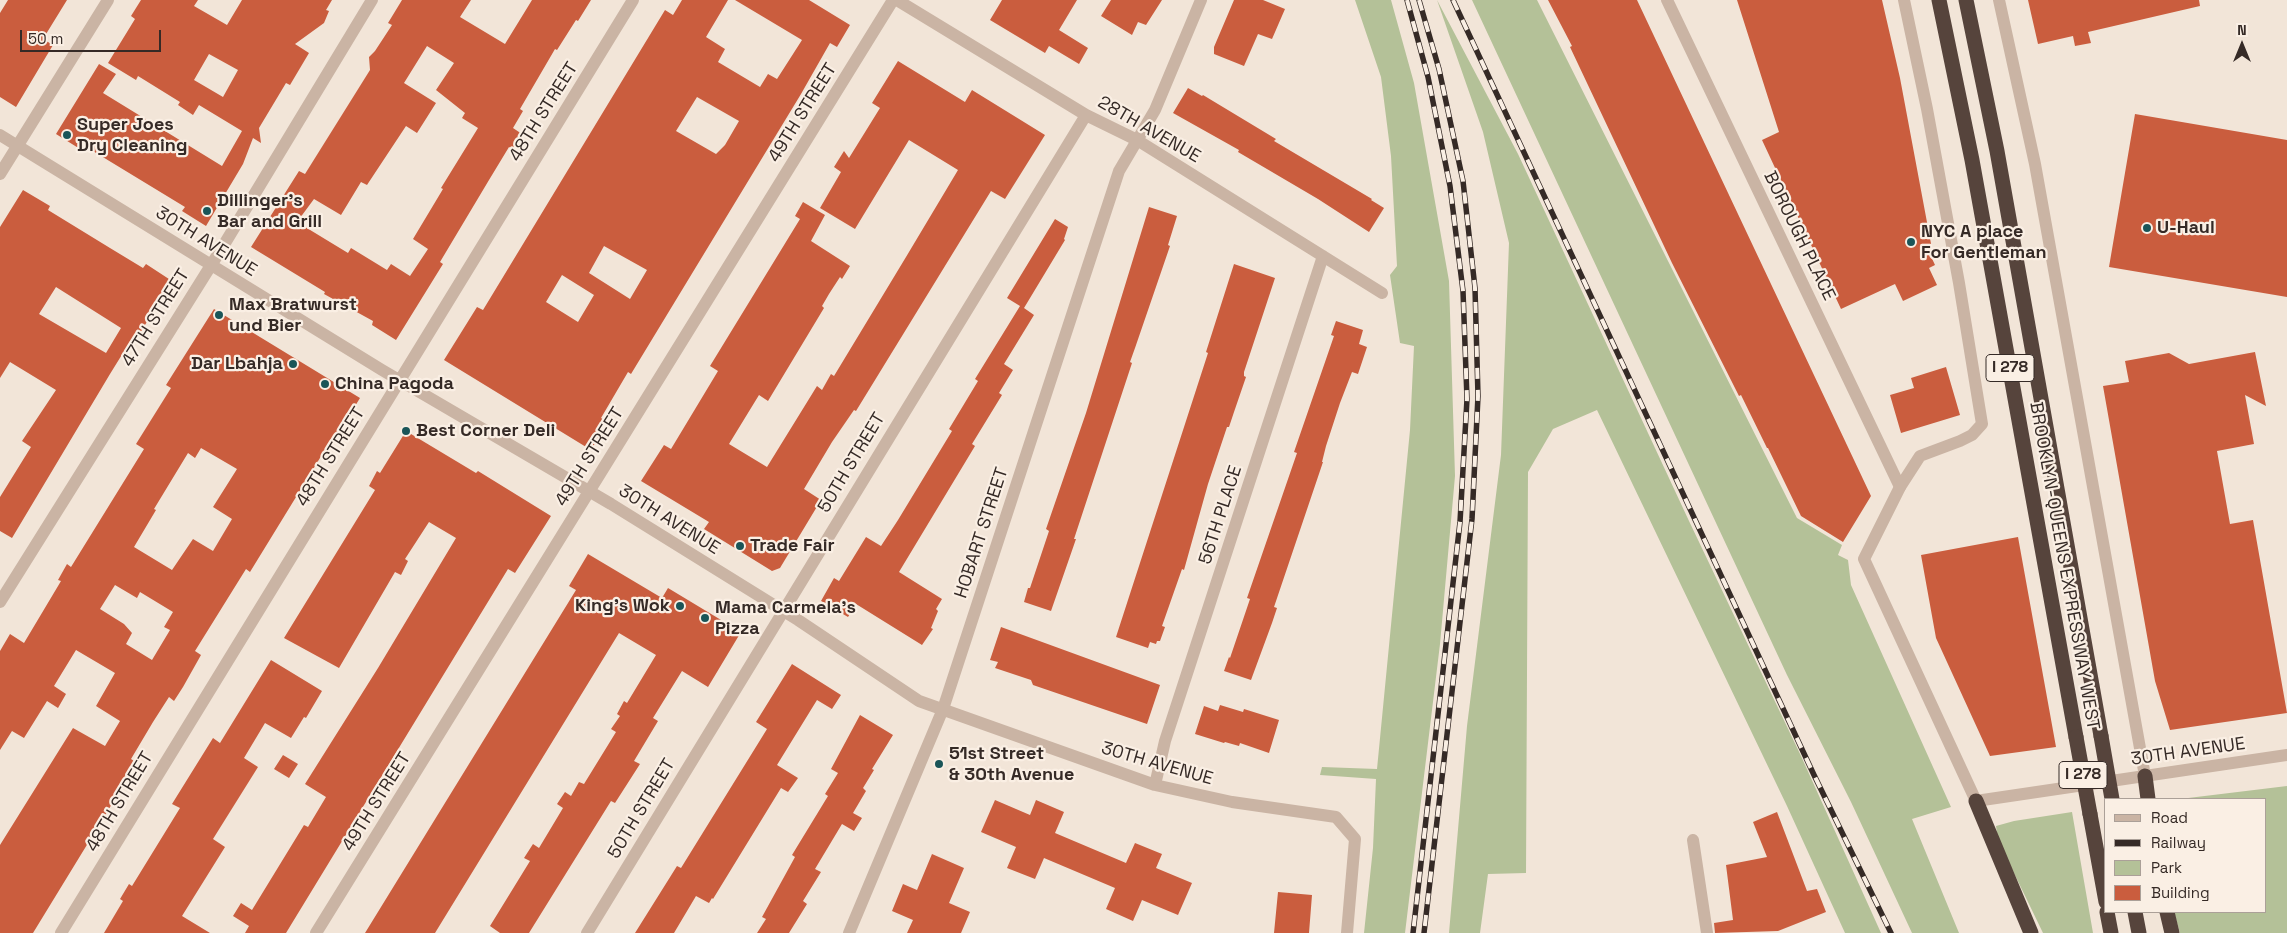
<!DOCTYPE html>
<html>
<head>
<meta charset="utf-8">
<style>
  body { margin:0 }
  #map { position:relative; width:2287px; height:933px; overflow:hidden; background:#f2e5d8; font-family:"Space Grotesk",sans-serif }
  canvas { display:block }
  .legend { position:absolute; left:2104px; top:798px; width:162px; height:115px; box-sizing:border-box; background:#faefe4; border:1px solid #aba098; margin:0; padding:6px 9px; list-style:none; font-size:15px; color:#352a26 }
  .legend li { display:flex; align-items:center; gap:10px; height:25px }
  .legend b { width:25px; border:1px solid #aba098 }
  .north { position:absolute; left:2217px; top:20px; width:50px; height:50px; -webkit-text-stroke:4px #faefe4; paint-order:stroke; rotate:0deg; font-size:14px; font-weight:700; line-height:20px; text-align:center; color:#352a26 }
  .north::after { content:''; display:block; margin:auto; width:18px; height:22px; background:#352a26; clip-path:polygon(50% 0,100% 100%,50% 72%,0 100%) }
  .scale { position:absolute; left:20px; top:30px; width:141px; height:22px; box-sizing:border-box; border:2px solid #352a26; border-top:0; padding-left:6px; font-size:15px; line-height:18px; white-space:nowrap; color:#352a26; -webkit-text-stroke:4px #faefe4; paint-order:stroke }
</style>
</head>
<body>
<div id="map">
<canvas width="2287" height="933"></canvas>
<ul class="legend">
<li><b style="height:6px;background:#cab4a4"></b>Road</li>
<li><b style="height:6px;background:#352a26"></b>Railway</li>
<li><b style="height:14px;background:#b4c198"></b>Park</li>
<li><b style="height:14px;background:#ca5d3e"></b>Building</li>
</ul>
<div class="north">N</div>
<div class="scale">50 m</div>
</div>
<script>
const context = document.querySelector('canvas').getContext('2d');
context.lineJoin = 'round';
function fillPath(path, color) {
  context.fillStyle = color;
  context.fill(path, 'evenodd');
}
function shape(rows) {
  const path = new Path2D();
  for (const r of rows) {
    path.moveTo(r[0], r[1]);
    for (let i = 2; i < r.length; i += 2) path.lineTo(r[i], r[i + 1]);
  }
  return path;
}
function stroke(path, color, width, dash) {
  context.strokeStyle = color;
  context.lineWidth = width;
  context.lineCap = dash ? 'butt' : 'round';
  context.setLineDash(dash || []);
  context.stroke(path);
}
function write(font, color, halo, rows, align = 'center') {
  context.font = font + ' "Space Grotesk",sans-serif';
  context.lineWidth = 4.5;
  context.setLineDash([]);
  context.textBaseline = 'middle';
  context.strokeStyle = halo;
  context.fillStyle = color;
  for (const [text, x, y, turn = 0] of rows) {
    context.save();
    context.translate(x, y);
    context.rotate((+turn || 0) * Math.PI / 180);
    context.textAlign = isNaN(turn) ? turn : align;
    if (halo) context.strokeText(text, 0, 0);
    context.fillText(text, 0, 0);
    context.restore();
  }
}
fillPath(shape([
  [1355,0,1391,0,1414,83,1449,281,1455,476,1440,644,1405,933,1364,933,1373,848,1376,779,1320,775,1322,767,1377,769,1410,430,1414,346,1400,343,1390,275,1397,266,1391,156,1381,77],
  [1437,0,1518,154,1689,521,1801,756,1881,933,1845,933,1787,806,1597,410,1553,429,1528,472,1526,873,1488,874,1480,933,1449,933,1467,726,1501,455,1509,243,1483,132],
  [1472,0,1537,0,1797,518,1842,545,1838,555,1848,560,1851,585,1951,807,1912,819,1959,933,1912,933,1851,802,1787,675],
  [2287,786,2287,933,2180,933,2174,912,2266,912,2266,799,2180,799],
  [2072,812,2093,933,2043,933,1998,840,1996,826,2014,821]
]), '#b4c198');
fillPath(shape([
  [8,0,67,0,43,39,53,45,16,107,0,97,0,13],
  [141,0,198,0,194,6,227,25,242,0,332,0,326,10,329,11,324,23,295,44,309,53,290,85,286,83,259,128,261,143,253,138,243,164,206,226,182,211,185,207,83,145,80,149,56,134,99,64,116,74,103,93,222,166,242,131,199,105,193,115,178,105,180,102,138,76,136,80,108,63,135,19,131,16],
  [209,54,238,70,223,97,194,80],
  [402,0,471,0,460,17,505,44,532,0,591,0,578,21,576,20,557,50,555,49,520,109,523,111,513,128,522,134,513,149,509,147,489,180,440,262,443,264,396,340,372,325,373,321,324,294,325,292,251,247,299,171,305,174,370,70,369,57,375,51,392,25,388,23],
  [427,46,454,63,436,90,465,113,462,118,478,128,441,188,443,189,413,239,428,249,410,276,391,264,387,270,351,248,348,253,297,222,314,199,341,215,361,182,367,185,406,126,417,133,436,103,404,83],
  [682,0,728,0,706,37,725,49,718,62,760,87,768,74,777,79,802,40,735,0,809,0,850,25,837,47,830,43,801,94,631,374,628,372,601,418,608,422,591,450,444,360,477,307,483,310,665,10,673,15],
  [697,97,739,121,725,145,716,154,676,131],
  [604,246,647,270,630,299,589,273],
  [562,275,594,295,578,322,546,302],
  [1002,0,1077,0,1059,30,1088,48,1079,64,1049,46,1045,53,990,20],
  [1111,0,1162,0,1146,25,1138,22,1132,35,1101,16],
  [1234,0,1263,0,1285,9,1272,39,1258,34,1244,66,1214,54,1214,47],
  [1548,0,1637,0,1871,496,1843,542,1801,516,1768,448,1767,448,1741,395,1739,396,1672,263,1570,47,1572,46],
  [1737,0,1882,0,1900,78,1932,249,1928,250,1935,265,1929,268,1937,285,1903,301,1895,284,1841,309,1762,140,1779,132],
  [2028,0,2199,0,2200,6,2088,32,2091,43,2075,46,2073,36,2038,44],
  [898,61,965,102,972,90,1045,135,1005,199,991,191,856,411,854,410,832,442,804,489,821,500,780,568,772,571,704,529,709,522,641,481,664,445,671,449,718,371,710,366,800,219,795,216,803,202,825,215,811,241,850,266,842,279,840,277,829,294,822,306,824,308,768,401,759,395,729,444,767,467,817,386,822,390,831,374,834,376,906,257,958,170,909,140,855,229,820,208,841,172,834,167,844,151,849,158,880,108,872,103],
  [1188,88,1202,96,1203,95,1276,139,1274,141,1372,199,1371,200,1384,208,1369,232,1318,199,1238,152,1239,150,1173,113],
  [2135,114,2287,140,2287,297,2109,267],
  [23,190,50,206,48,210,110,248,143,268,146,264,172,281,137,338,126,355,123,353,110,374,12,538,0,531,0,497,31,447,22,441,56,390,10,362,0,378,0,227],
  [56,287,121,328,106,353,39,314],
  [1149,207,1177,216,1168,245,1170,246,1135,348,1130,362,1132,363,1074,539,1076,539,1051,611,1024,602,1028,588,1030,588,1049,531,1046,529,1086,413],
  [1055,219,1068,227,1064,239,1065,240,1024,308,1034,315,1004,364,1013,370,999,393,1002,395,972,444,975,446,899,572,942,599,936,609,938,611,931,628,933,629,922,645,856,604,848,617,821,601,834,578,839,581,866,537,881,546,898,520,952,431,949,429,978,381,975,379,1020,306,1007,298],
  [1234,264,1275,278,1244,372,1244,376,1246,377,1234,412,1229,427,1227,427,1208,484,1184,570,1182,569,1162,626,1165,627,1160,641,1157,641,1156,644,1150,642,1148,648,1116,637,1208,353,1206,352],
  [214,309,360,398,333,442,331,440,250,572,246,569,195,651,201,655,183,687,174,701,169,697,153,722,131,759,137,763,33,933,0,933,0,845,73,728,105,746,120,721,96,706,115,673,76,650,54,686,66,694,58,708,47,701,24,738,12,731,0,750,0,651,10,634,24,643,61,581,58,580,67,564,71,567,144,449,136,444,171,388,166,385],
  [201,448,237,469,213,507,232,519,213,551,193,539,172,570,134,547,156,510,154,509,188,453,195,458],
  [115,585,137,598,140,592,173,612,164,627,170,630,152,660,126,644,132,633,124,624,100,609],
  [1336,321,1363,330,1359,344,1367,347,1358,374,1352,372,1340,403,1326,446,1322,462,1323,462,1274,607,1277,608,1272,623,1251,680,1224,671,1229,657,1230,658,1250,599,1247,598,1297,453,1294,452,1334,336,1331,335],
  [2255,352,2266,406,2245,395,2254,444,2217,451,2230,524,2253,520,2287,713,2170,730,2155,681,2103,386,2129,382,2125,361,2169,353,2189,364],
  [1946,367,1960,415,1901,433,1890,395,1914,388,1911,378],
  [406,431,476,473,478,471,551,516,515,573,508,569,286,933,245,933,249,926,233,916,241,903,252,910,304,825,308,827,326,797,305,784,378,668,456,538,429,522,405,559,408,561,401,575,395,572,339,668,284,638,375,490,369,486,377,471,380,473],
  [2018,537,2056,747,1990,756,1936,638,1921,555],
  [588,554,662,598,668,588,741,632,708,687,682,671,653,718,658,721,634,761,640,764,615,803,611,801,529,933,500,933,490,926,530,861,524,858,533,844,539,848,563,808,557,804,565,792,571,796,579,782,584,784,616,732,611,729,620,716,617,714,624,701,627,703,656,655,619,633,435,933,365,933,576,590,569,586],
  [1001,627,1160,685,1147,724,1033,685,1031,680,995,668,998,662,990,660],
  [271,660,322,691,306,718,304,717,291,738,265,723,244,758,258,767,213,839,225,847,182,916,210,933,104,933,123,901,120,899,129,884,132,886,180,808,172,804,190,775,213,738,220,743],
  [792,664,841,695,832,709,817,700,777,765,798,778,788,792,781,788,713,899,712,898,709,903,696,896,674,933,635,933,677,866,681,868,767,729,756,722],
  [1220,705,1243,712,1244,709,1279,720,1269,753,1240,743,1239,746,1225,742,1224,743,1195,734,1204,706,1218,711],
  [860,715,893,735,872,769,874,770,863,788,866,791,853,813,862,818,854,831,842,824,815,869,821,872,803,901,807,904,789,933,757,933,766,919,762,917,795,857,792,855,828,796,825,794,838,773,831,769],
  [283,755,298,764,289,778,274,769],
  [995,800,1030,815,1036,800,1064,812,1055,833,1126,863,1135,843,1162,854,1156,868,1192,883,1178,915,1142,900,1133,921,1106,909,1115,888,1044,858,1035,879,1007,868,1016,847,981,832],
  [1777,812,1807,891,1817,889,1826,912,1778,931,1715,933,1714,923,1733,920,1726,865,1767,857,1753,822],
  [932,854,964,868,949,903,970,912,961,933,907,933,913,920,892,911,903,884,917,890],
  [1278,892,1312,895,1309,933,1274,933]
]), '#ca5d3e');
stroke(shape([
  [897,0,1086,115,1137,140,1382,293],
  [1667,0,1900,487],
  [0,135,382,370,611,504,798,620,919,701,1155,785,1232,802,1336,817,1355,839,1347,933],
  [0,174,108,0],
  [0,602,225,243,372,0],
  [1155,785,1165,741,1323,256],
  [1693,840,1707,933],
  [61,933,633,0],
  [316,933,893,0],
  [587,933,1086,115],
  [849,933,943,709,1119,171,1155,110,1201,0]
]), '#cab4a4', 12);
stroke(shape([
  [1904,0,1927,109,1959,283,1982,424,1972,435,1960,441,1920,456,1900,487,1864,559,1976,801,2287,755],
  [1999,0,2035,164,2145,776]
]), '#cab4a4', 12);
stroke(shape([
  [1939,0,1972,160,2076,737],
  [1966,0,1997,151,2101,736],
  [2145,776,2148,799],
  [1976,801,2031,933],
  [2090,814,2106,902],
  [2107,912,2111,933],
  [2135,912,2139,933],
  [2167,912,2172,933]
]), '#56443c', 15);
const rail = shape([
  [1407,0,1428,77,1450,186,1463,291,1467,399,1460,522,1413,933],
  [1419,0,1439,69,1463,181,1475,288,1478,396,1472,519,1424,933],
  [1453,0,1814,775,1891,933]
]);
stroke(rail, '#352a26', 5.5);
stroke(rail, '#faefe4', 4, [11]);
stroke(shape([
  [2101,736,2112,799],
  [2076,737,2090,814]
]), '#56443c', 15);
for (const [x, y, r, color] of [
  [67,135,5,"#1a5558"],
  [207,211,5,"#1a5558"],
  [2147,228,5,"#1a5558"],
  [1911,242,5,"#1a5558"],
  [219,315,5,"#1a5558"],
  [293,364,5,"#1a5558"],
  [325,384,5,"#1a5558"],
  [406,431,5,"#1a5558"],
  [740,546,5,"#1a5558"],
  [680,606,5,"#1a5558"],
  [705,618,5,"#1a5558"],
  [939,764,5,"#1a5558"]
]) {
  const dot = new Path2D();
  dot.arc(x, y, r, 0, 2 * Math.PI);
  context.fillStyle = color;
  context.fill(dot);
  stroke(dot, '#faefe4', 2);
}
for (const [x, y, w] of [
  [2010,368,48],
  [2083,775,48]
]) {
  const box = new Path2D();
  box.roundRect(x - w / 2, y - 13.5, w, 27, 4);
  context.fillStyle = '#faefe4';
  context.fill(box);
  stroke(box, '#352a26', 1);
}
write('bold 16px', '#352a26', null, [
  ["I 278",2010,368],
  ["I 278",2083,775]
]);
write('18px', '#352a26', '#faefe4', [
  ["48TH STREET",544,112,-58],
  ["49TH STREET",803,113,-58],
  ["28TH AVENUE",1149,130,30],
  ["BOROUGH PLACE",1799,236,64],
  ["30TH AVENUE",206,242,32],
  ["47TH STREET",156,318,-58],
  ["48TH STREET",331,457,-58],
  ["49TH STREET",590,457,-58],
  ["50TH STREET",852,463,-59],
  ["56TH PLACE",1221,515,-72],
  ["30TH AVENUE",669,520,32],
  ["HOBART STREET",982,533,-72],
  ["BROOKLYN-QUEENS EXPRESSWAY WEST",2064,566,80],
  ["30TH AVENUE",2188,752,-8],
  ["30TH AVENUE",1157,764,16],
  ["48TH STREET",120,802,-59],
  ["49TH STREET",377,802,-58],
  ["50TH STREET",642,809,-59]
]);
write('bold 18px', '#352a26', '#faefe4', [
  ["Super Joes",77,125],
  ["Dry Cleaning",77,146],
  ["Dillinger's",217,201],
  ["Bar and Grill",217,222],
  ["U-Haul",2157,228],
  ["NYC A place",1921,232],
  ["For Gentleman",1921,253],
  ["Max Bratwurst",229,305],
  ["und Bier",229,326],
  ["Dar Lbahja",283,364,"right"],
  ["China Pagoda",335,384],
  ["Best Corner Deli",416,431],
  ["Trade Fair",750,546],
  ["King's Wok",670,606,"right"],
  ["Mama Carmela's",715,608],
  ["Pizza",715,629],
  ["51st Street",949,754],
  ["& 30th Avenue",949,775]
], 'left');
</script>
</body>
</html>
